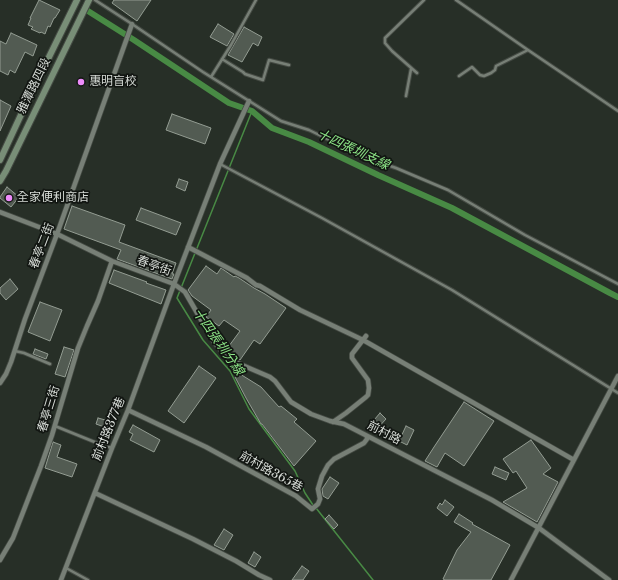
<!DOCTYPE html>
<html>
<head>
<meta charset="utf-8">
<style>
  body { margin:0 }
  canvas { display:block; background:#272f27 }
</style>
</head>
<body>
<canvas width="618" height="580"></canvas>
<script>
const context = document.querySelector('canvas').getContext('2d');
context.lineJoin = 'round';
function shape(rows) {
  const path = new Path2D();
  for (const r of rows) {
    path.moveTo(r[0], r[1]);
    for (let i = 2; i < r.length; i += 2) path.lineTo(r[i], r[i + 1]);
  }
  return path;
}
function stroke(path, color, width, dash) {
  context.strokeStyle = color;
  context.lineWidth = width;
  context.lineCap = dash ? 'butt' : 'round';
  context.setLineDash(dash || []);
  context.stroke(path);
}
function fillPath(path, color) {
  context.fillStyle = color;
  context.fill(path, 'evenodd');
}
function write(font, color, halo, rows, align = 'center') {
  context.font = font + ' "Libre Baskerville","Noto Sans TC",serif';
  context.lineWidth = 3.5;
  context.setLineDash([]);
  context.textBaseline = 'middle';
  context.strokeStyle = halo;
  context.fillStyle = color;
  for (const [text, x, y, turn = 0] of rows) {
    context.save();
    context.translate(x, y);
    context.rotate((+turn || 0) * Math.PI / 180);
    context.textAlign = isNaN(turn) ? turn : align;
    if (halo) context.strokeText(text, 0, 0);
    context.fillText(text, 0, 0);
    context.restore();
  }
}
stroke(shape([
  [252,111,177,298,203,340,230,371,249,409,295,471,305,493,313,505],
  [316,508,373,580]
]), '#488a44', 1.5);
stroke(shape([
  [88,11,134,40,229,103,252,111,272,128,309,142,378,175,452,208,610,293,618,297]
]), '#488a44', 6);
const building = shape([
  [39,0,60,10,55,18,54,18,50,27,48,26,45,34,41,32,40,33,31,29,33,27,28,25,31,18,30,18,39,0],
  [114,0,151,0,137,21,112,3,114,0],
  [218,24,234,34,227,46,210,37,218,24],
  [244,27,262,37,258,46,253,43,242,62,228,55,244,27],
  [11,33,37,45,33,56,25,52,15,73,10,70,8,75,0,71,0,41,6,44,11,33],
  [0,100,11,106,0,131,0,100],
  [172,114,211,128,205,144,166,130,172,114],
  [179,179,188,182,185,191,176,187,179,179],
  [7,187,19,197,11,207,0,198,0,197,7,187],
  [72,206,125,225,119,242,176,263,172,274,174,274,172,279,117,259,121,250,64,229,72,206],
  [141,208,181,223,176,235,136,220,141,208],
  [206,266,217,274,221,268,234,277,235,276,239,278,254,288,265,294,286,308,260,344,254,340,240,360,226,350,240,331,224,320,219,326,206,317,211,310,192,296,188,290,206,266],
  [114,270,147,282,146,283,166,290,161,304,109,283,114,270],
  [10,279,18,289,6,300,0,293,0,288,10,279],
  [40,302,62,310,50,341,28,332,40,302],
  [64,347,74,350,65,377,55,374,64,347],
  [35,349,48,354,46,359,33,354,35,349],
  [199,366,216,378,184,423,168,411,199,366],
  [240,374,261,387,279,407,281,406,297,419,294,422,316,441,294,466,262,424,261,424,246,398,235,377,240,374],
  [464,402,494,421,464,466,445,453,437,467,425,461,434,447,464,402],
  [380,413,386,419,375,431,369,426,380,413],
  [98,418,109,421,107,428,96,424,98,418],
  [133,425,160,440,154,452,130,440,133,434,129,432,133,425],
  [406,426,414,430,407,445,399,441,406,426],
  [531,440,551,468,543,474,558,482,537,522,503,502,527,488,516,471,513,473,503,459,531,440],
  [53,442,61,445,57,457,77,464,72,477,45,468,53,442],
  [495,467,509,473,506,480,492,474,495,467],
  [330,477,339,483,328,499,323,496,322,489,330,477],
  [445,500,454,507,447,516,437,508,440,503,442,505,445,500],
  [459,514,473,523,472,524,510,545,491,580,445,580,443,579,457,550,471,532,454,522,459,514],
  [329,515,338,525,334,529,325,519,329,515],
  [224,529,233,535,224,550,214,545,224,529],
  [254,552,261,557,255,567,248,563,254,552],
  [302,566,309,571,303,580,292,580,302,566]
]);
fillPath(building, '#525b52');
stroke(building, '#939c92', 1);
const lane = shape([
  [95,0,132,24,203,72,281,121,309,130,364,157,396,168,448,190,525,235,618,284],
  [456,0,528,50,618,111],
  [222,59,243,72,245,74,263,80,269,60,289,65],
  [417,73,392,51,385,43,385,38,424,0],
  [459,76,472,67,480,75,484,76,491,73,495,70,496,66,528,50],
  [211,77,231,45,256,0],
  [406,96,411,69],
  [220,164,322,218,452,290,618,393],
  [15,351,24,353,50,364],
  [55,426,102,445,112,448],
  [66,568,88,580]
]);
const street = shape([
  [0,212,57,234,112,261,174,284,185,292,214,342,226,356,235,362,270,377,275,381,291,402,311,414,330,421,344,424,492,500,539,528,609,580],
  [188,247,247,278,256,285,260,286,300,310,363,340,574,460],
  [0,383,6,374,11,362,25,319,57,234,132,24],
  [128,410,206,447,263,478,296,496,312,509,318,504,320,499,318,489,322,476,328,465,334,459,364,443,367,439,367,436],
  [333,422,346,413,366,397,368,395,369,388,368,380,352,358,352,354,366,336],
  [95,493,193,539,236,561,259,575,270,580],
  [0,560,13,538,41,466,52,435,78,348,87,326,98,301,112,261],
  [61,580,112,448,128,410,174,284,220,164,249,101],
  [511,580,618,376]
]);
const secondary = shape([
  [0,160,26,104,77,0],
  [0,181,6,171,89,0]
]);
stroke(lane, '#444a43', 4.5);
stroke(street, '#444a43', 6);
stroke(secondary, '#444a43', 8);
stroke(lane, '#777f76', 2.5);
stroke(street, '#777f76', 4.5);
stroke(secondary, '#788e77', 6);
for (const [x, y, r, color] of [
  [81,82,4,"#ed8cfa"],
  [9,198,4,"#ed8cfa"]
]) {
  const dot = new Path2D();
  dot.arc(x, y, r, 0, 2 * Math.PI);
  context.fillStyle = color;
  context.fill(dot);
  stroke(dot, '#121612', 1.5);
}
write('12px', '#d7dcd7', '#121612', [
  ["惠明盲校",89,82],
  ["全家便利商店",17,198]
], 'left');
write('12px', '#d7dcd7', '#121612', [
  ["雅潭路四段",34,86,-64],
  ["春亭二街",42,246,-69],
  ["春亭街",154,266,20],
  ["春亭三街",49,409,-73],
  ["前村路377巷",109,429,-68],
  ["前村路",384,433,27],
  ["前村路365巷",271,472,29]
]);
write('italic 13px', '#8de587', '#121612', [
  ["十四張圳支線",353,150,25],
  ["十四張圳分線",218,342,55]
]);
</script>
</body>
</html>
